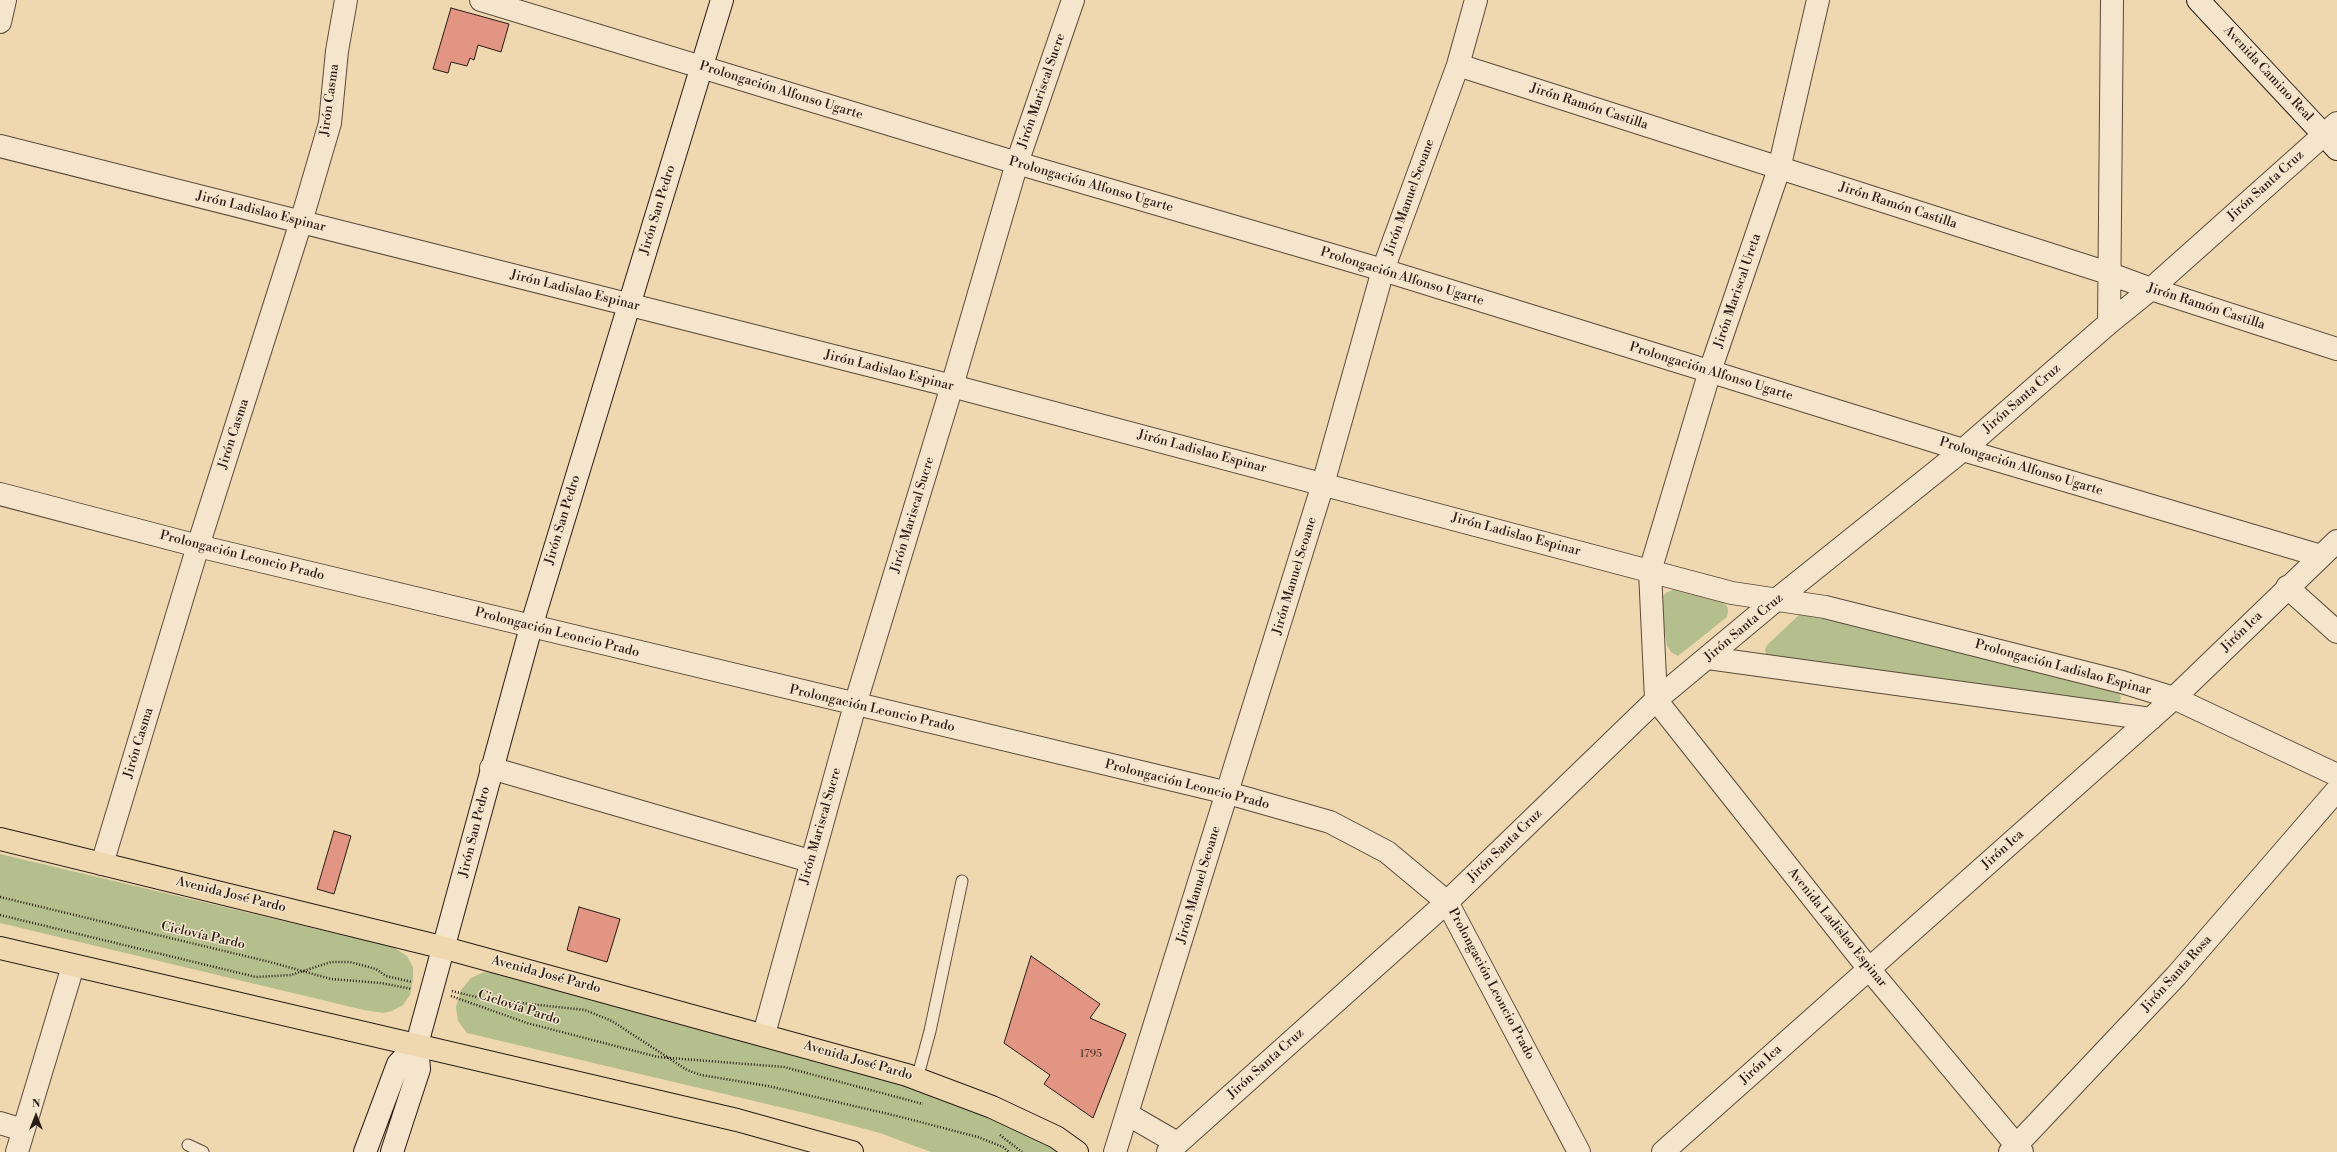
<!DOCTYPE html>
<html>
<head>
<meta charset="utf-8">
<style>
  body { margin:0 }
  #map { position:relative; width:2337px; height:1152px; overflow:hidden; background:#efd7b0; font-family:"Libre Bodoni",serif }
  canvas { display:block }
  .north { position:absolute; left:16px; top:1096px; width:40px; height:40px; -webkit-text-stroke:3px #f5e5cc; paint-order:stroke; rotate:0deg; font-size:11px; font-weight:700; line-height:16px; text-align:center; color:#281c14 }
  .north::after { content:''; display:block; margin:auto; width:14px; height:18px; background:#281c14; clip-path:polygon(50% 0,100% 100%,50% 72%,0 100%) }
</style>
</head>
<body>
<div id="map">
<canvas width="2337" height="1152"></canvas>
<div class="north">N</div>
</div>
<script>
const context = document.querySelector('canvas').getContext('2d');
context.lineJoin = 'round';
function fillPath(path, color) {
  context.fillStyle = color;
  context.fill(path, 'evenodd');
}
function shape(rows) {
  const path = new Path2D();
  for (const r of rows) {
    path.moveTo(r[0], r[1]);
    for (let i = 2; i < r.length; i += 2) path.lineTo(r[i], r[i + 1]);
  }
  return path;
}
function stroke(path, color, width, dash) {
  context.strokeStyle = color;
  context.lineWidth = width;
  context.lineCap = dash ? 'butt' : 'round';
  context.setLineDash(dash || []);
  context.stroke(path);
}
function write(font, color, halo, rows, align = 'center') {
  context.font = font + ' "Libre Bodoni",serif';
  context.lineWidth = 3;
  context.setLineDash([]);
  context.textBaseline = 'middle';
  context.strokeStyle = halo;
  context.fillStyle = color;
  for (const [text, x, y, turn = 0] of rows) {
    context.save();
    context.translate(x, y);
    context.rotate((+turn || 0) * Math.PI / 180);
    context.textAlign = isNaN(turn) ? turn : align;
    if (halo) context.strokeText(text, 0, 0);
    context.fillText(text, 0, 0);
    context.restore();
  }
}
fillPath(shape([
  [1673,590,1722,602,1727,606,1728,611,1727,617,1678,656,1672,653,1667,646,1661,608,1661,598,1667,592],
  [1814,613,2119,691,2121,698,2119,703,2113,706,1767,656,1765,650,1767,645,1799,615],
  [0,854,393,947,407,956,413,967,413,979,410,995,403,1005,392,1011,383,1013,364,1010,0,923],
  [484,972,503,973,914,1082,1066,1152,931,1152,880,1133,809,1114,467,1033,458,1021,456,1007,461,990,471,978]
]), '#b5bf8e');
const building = shape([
  [451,8,509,24,501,52,478,45,474,60,470,58,467,66,451,62,448,73,433,69,451,8],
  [334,831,351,836,334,894,317,889,334,831],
  [579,907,620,919,607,962,567,950,579,907],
  [1031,956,1100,1004,1090,1018,1126,1034,1093,1118,1044,1084,1050,1075,1004,1043,1031,956]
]);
fillPath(building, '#e29582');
stroke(building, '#281c14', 1);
const lane = shape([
  [917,1079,930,1031,962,881],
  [188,1145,203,1152]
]);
const street = shape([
  [481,0,1017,163,1383,270,1963,450,2321,556],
  [1818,0,1779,169,1710,371,1650,571,1656,700,1869,969,2022,1152],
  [0,22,5,0],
  [1458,65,2108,273,2151,289,2337,349],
  [0,146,952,386,1732,593,1825,607,2122,682,2174,698,2337,775],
  [2109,323,2112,0],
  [0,494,198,546,1228,793,1330,822,1387,852,1447,902,1579,1152],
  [2287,587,2337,632],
  [1708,658,2151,719],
  [491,768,810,861],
  [102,864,198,546,301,222,330,123,337,51,346,0],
  [764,1034,855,705,952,386,1017,163,1073,0],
  [1127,1114,1177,1143],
  [0,1123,23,1130],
  [17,1152,73,966],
  [1115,1152,1323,484,1383,270,1458,65,1476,0],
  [1168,1152,1447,902,1656,700,1776,600,1963,450,2109,323,2151,289,2337,123],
  [1663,1152,2174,698,2337,541],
  [2010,1152,2176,976,2337,790]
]);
const secondary = shape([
  [2198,0,2337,149],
  [365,1152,398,1064,417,1044],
  [392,1152,419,1069,417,1044,531,627,722,0]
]);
const primary = shape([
  [0,839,445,948,907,1075,992,1107,1056,1137,1077,1152],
  [0,948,737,1120,852,1152]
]);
stroke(lane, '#5a4b3b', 13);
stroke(street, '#5a4b3b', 24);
stroke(secondary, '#281c14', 24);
stroke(primary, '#281c14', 24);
stroke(shape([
  [0,897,270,962,331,979,381,983,412,989],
  [0,915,256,977,291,975,331,962,350,962,376,969,386,976,412,982],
  [452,991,484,999,585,1010,612,1021,687,1070,701,1075,768,1086,897,1116,978,1137,1003,1147,1009,1152],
  [451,996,527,1023,658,1057,784,1067,923,1104],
  [1000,1135,1022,1152]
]), '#281c14', 2.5, [1, 2]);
stroke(lane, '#f5e5cc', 11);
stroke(street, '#f5e5cc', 22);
stroke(secondary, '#f5e5cc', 22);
stroke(primary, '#efd7b0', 22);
write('11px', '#563a30', null, [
  ["1795",1091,1054]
]);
write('13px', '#281c14', '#f5e5cc', [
  ["Avenida Camino Real",2268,74,47],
  ["Prolongación Alfonso Ugarte",781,91,17],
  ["Jirón Mariscal Sucre",1042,91,-71],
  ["Jirón Casma",330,100,-82],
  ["Jirón Ramón Castilla",1589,107,18],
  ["Prolongación Alfonso Ugarte",1091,185,16],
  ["Jirón Santa Cruz",2266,186,-42],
  ["Jirón Manuel Seoane",1410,197,-70],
  ["Jirón Ramón Castilla",1898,206,18],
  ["Jirón San Pedro",658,210,-73],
  ["Jirón Ladislao Espinar",261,212,14],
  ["Prolongación Alfonso Ugarte",1402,277,17],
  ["Jirón Ladislao Espinar",575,291,14],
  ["Jirón Mariscal Ureta",1738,291,-71],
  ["Jirón Ramón Castilla",2206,307,18],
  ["Jirón Ladislao Espinar",889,371,14],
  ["Prolongación Alfonso Ugarte",1711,372,17],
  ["Jirón Santa Cruz",2022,399,-41],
  ["Jirón Casma",234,434,-72],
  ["Jirón Ladislao Espinar",1202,452,15],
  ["Prolongación Alfonso Ugarte",2021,467,17],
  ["Jirón Mariscal Sucre",913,515,-73],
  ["Jirón San Pedro",563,520,-73],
  ["Jirón Ladislao Espinar",1516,535,15],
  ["Prolongación Leoncio Prado",242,556,14],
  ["Jirón Manuel Seoane",1295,576,-73],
  ["Jirón Santa Cruz",1744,628,-40],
  ["Jirón Ica",2242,632,-44],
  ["Prolongación Leoncio Prado",557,633,14],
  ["Prolongación Ladislao Espinar",2063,668,15],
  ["Prolongación Leoncio Prado",872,709,13],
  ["Jirón Casma",139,743,-73],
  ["Prolongación Leoncio Prado",1187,785,14],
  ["Jirón Mariscal Sucre",821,826,-74],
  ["Jirón San Pedro",475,832,-76],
  ["Jirón Santa Cruz",1505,846,-44],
  ["Jirón Ica",2003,850,-42],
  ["Jirón Manuel Seoane",1199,885,-73],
  ["Avenida José Pardo",231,895,14],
  ["Avenida Ladislao Espinar",1837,928,51],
  ["Ciclovía Pardo",203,936,13],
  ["Jirón Santa Rosa",2177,974,-48],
  ["Avenida José Pardo",546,975,15],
  ["Prolongación Leoncio Prado",1491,984,62],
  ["Ciclovía Pardo",519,1008,18],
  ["Avenida José Pardo",858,1061,16],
  ["Jirón Santa Cruz",1266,1064,-42],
  ["Jirón Ica",1761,1065,-42]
]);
</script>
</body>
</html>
